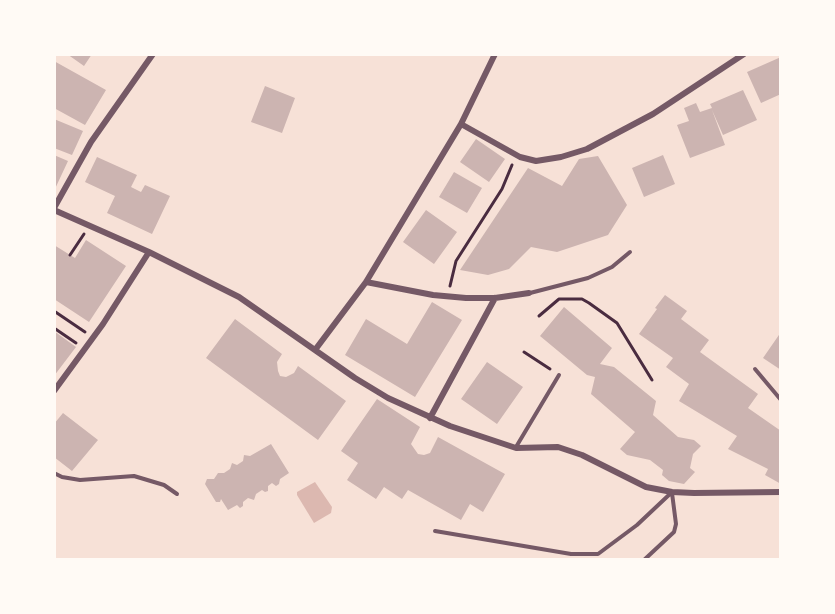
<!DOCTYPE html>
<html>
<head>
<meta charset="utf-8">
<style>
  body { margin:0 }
  #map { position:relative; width:835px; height:614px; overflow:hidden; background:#f7e1d7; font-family:Karla,sans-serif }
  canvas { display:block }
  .frame { position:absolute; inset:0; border:56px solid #fffaf5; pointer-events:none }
</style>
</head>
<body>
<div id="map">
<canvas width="835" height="614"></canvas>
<div class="frame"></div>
</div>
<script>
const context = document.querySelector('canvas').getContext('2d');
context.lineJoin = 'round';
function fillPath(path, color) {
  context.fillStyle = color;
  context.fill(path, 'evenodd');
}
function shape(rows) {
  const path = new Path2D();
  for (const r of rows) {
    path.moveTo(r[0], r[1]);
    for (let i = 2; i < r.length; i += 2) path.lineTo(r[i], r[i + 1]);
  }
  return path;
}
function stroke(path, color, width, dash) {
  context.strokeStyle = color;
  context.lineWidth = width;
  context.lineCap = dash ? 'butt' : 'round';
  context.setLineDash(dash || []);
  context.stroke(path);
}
fillPath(shape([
  [315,482,332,507,331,513,314,523,297,495,297,492]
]), '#dcb8b0');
fillPath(shape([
  [67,54,92,54,84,66],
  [781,57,781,94,761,103,747,72],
  [54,61,106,90,85,125,54,108],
  [265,86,295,98,282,133,251,122],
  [743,90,757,120,723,135,712,110,725,145,690,158,677,125,689,121,684,108,696,103,700,112,712,108,710,104],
  [54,119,83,131,72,155,54,148],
  [476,139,505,159,489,182,460,162],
  [54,155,68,161,54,191],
  [663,155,675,184,644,197,632,168],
  [598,156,627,205,608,235,557,252,531,247,509,269,488,275,460,270,528,168,562,186,579,159],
  [97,157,137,175,131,187,141,192,145,185,170,196,152,234,107,213,115,196,85,182],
  [454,172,482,188,467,213,439,197],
  [426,210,457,232,434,264,403,242],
  [86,240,126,266,89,322,54,299,54,245,75,258],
  [665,295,687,311,681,319,709,340,700,352,758,394,748,408,781,431,781,484,765,475,768,469,728,449,737,436,679,401,689,384,666,367,673,358,639,334,657,309,655,308],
  [432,302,462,320,415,397,345,355,366,319,407,344],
  [564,307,612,348,600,364,614,367,656,401,653,415,678,437,694,440,701,446,693,454,690,468,695,472,684,484,669,481,662,475,663,470,650,460,627,455,620,449,635,432,591,394,595,377,587,375,540,336],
  [235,319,282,354,277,362,278,371,280,376,286,377,294,373,298,366,346,401,318,440,206,358],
  [54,331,76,347,54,376],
  [781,332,781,370,763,358],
  [487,362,523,387,497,424,461,399],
  [377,399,420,427,411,444,418,454,424,455,430,453,438,437,505,474,483,512,470,504,461,520,408,490,402,499,384,487,376,499,347,480,358,463,341,451],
  [63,413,98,440,72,471,54,457,54,424],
  [271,444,289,473,280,479,279,484,276,486,272,483,268,486,268,491,265,492,262,490,256,494,254,500,248,498,243,502,243,506,240,508,237,505,228,510,221,499,220,502,216,502,205,484,207,479,214,479,218,473,224,473,230,469,232,463,237,465,243,461,244,455,250,456]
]), '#ccb4b1');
stroke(shape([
  [70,255,84,234],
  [450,286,456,261,502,189,512,165],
  [54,311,85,332],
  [539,316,559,299,582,299,589,303,617,323,652,380],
  [54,328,76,343],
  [524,352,550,369]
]), '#4a2c40', 3);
stroke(shape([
  [530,293,588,278,612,267,630,252],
  [755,369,781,400],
  [516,447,559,375],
  [54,473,62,477,80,480,134,476,164,485,177,494],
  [435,531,571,554,598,554,637,525,671,493],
  [644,560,674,532,676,524,672,493]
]), '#755966', 4);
stroke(shape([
  [461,124,520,157,536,161,561,157,587,149,653,114,744,54],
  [54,208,91,142,153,54],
  [54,210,149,252,239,297,355,378,388,398,450,426,516,448,558,447,582,455,646,487,672,492,694,493,781,492],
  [366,282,433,295,466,298,495,298,529,293],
  [315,350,366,282,461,124,495,54],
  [54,391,103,324,149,252],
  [430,418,495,298]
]), '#755966', 6);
</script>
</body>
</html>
